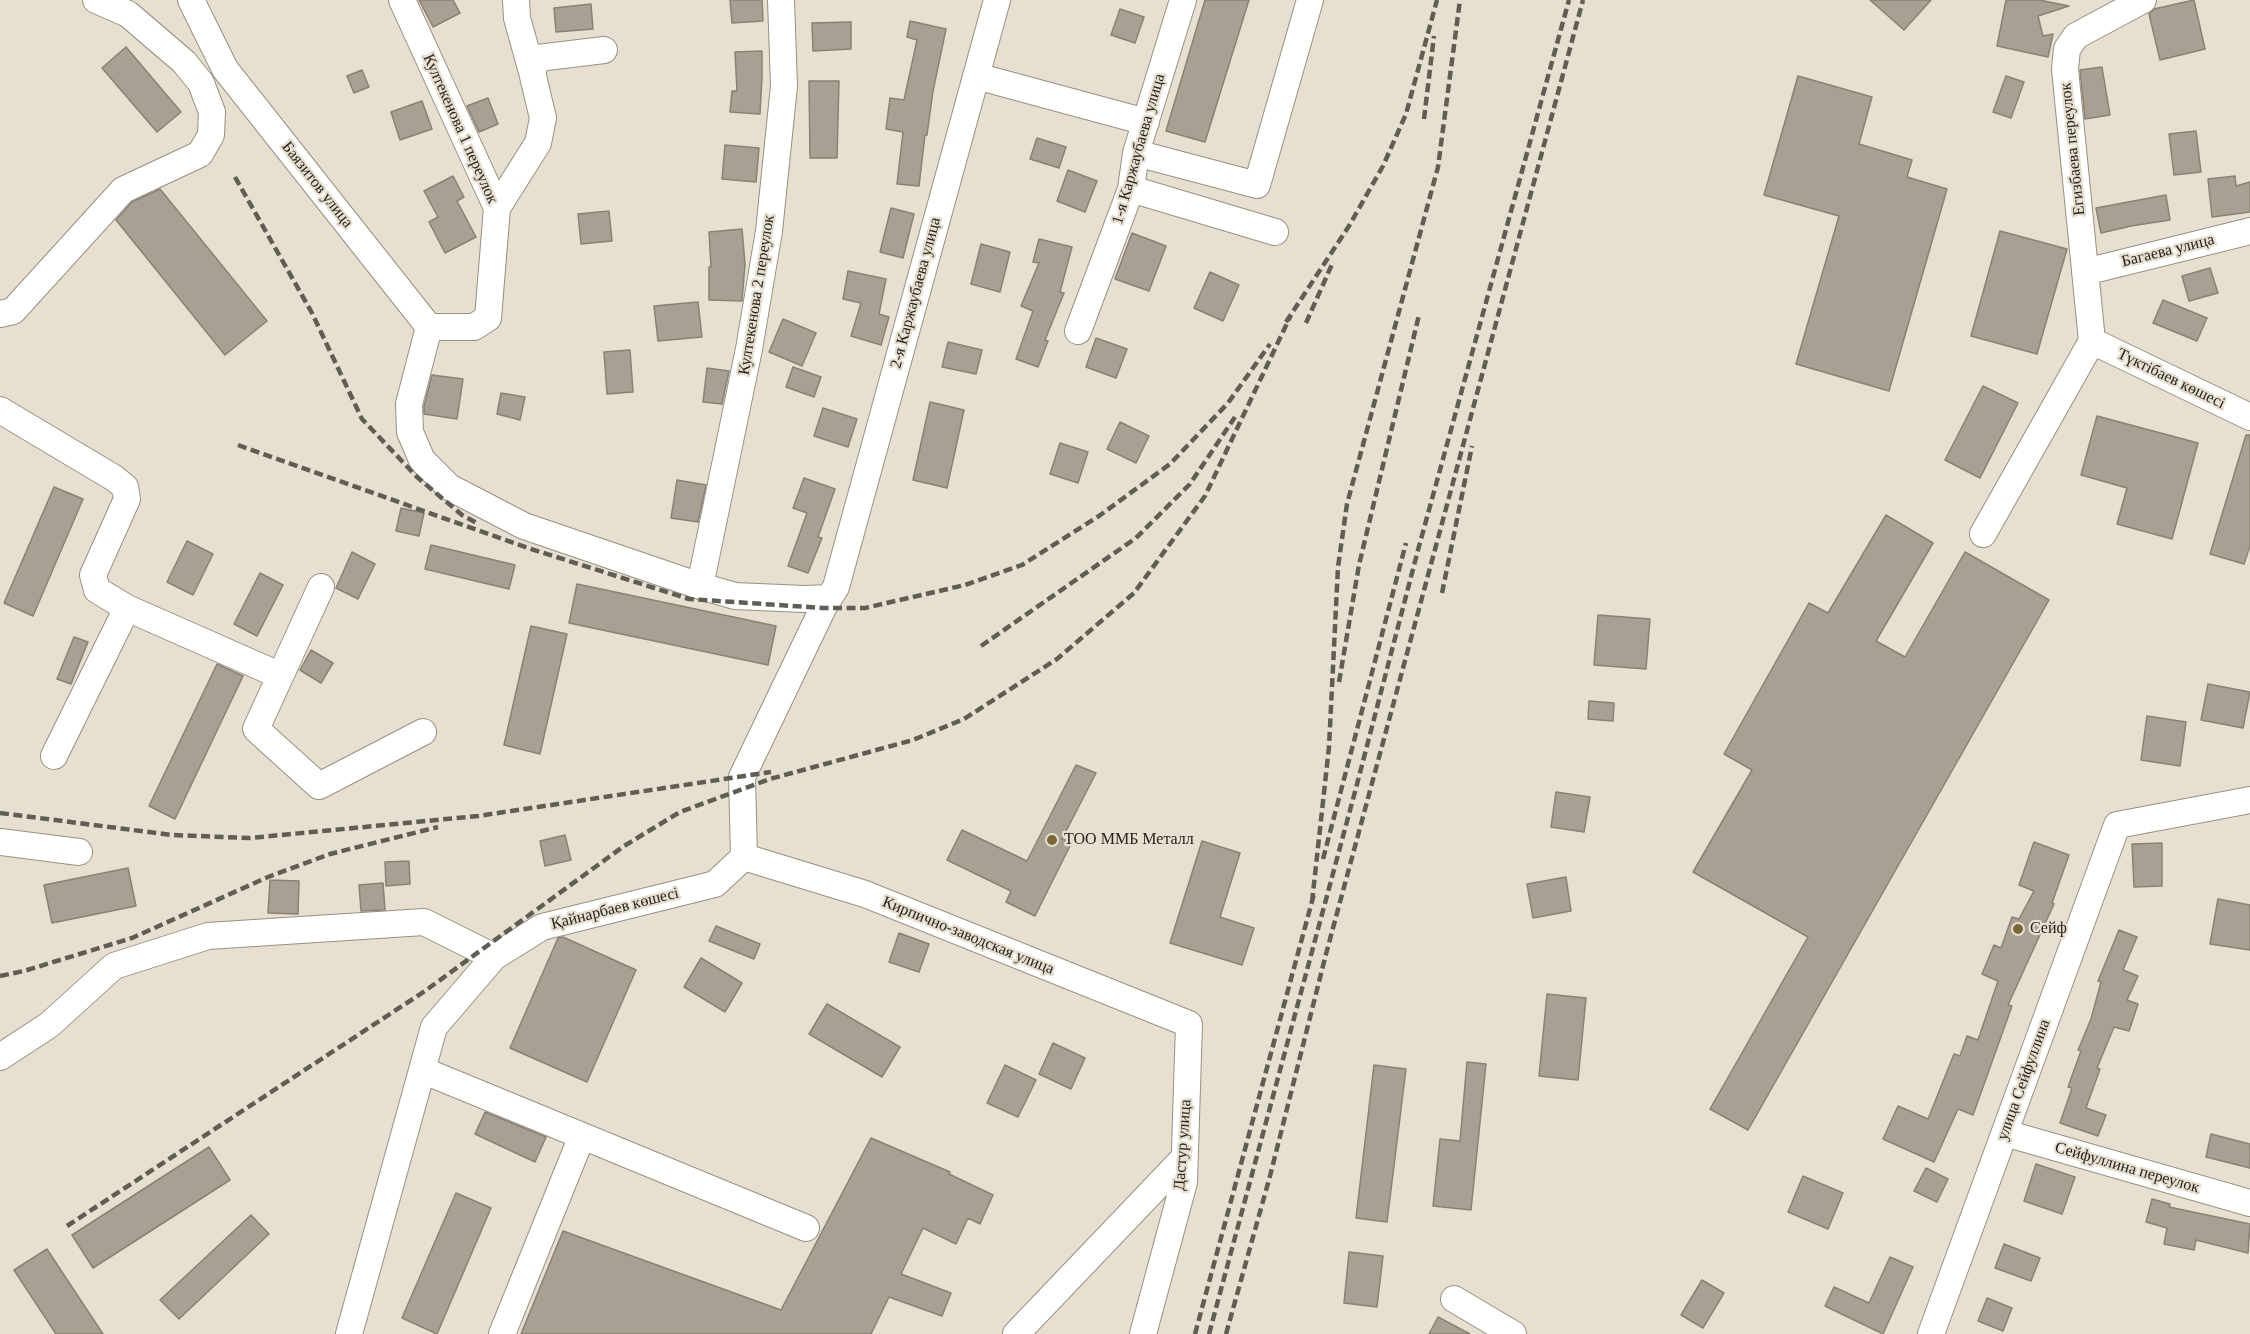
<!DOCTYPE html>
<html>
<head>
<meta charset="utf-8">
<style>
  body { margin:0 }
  canvas { display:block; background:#e7dfd0 }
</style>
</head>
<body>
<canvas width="2250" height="1334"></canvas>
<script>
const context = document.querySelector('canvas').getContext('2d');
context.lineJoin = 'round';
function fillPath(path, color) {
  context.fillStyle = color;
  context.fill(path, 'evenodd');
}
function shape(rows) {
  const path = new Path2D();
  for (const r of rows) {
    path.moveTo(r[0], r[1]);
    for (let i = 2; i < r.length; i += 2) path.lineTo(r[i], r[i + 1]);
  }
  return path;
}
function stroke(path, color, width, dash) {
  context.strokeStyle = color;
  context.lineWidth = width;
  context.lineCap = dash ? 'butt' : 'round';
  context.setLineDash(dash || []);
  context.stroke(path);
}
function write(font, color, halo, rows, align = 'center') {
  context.font = font + ' "Times New Roman",serif';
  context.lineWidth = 4.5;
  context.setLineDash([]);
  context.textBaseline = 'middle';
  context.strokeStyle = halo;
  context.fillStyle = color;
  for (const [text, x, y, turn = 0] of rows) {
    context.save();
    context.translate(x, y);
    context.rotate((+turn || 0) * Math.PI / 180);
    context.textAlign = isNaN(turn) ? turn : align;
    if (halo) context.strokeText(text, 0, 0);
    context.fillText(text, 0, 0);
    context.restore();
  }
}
const building = shape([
  [419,0,453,0,460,13,433,27,419,0],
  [730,0,762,0,763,21,732,23,730,0],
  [1205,0,1249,0,1205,142,1166,131,1205,0],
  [1870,0,1931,0,1904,30,1870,0],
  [2006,0,2039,0,2069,6,2038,16,2043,36,2053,34,2048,57,1997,46,2006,0],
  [2194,0,2205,49,2160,60,2149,14,2154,9,2194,0],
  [591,4,593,29,556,32,554,8,591,4],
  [1120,9,1144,17,1135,43,1111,35,1120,9],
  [910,21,946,29,933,91,927,135,925,135,919,186,897,184,903,132,886,129,890,98,904,100,917,40,907,37,910,21],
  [851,22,851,49,813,51,812,23,851,22],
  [126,47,181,112,157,132,102,68,126,47],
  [762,51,762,78,760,114,730,112,732,91,737,91,735,52,762,51],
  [2102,67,2110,115,2085,119,2080,70,2102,67],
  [362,70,369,87,354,93,347,76,362,70],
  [1798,76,1872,97,1859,144,1912,160,1907,177,1947,189,1889,391,1796,364,1839,216,1764,195,1798,76],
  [2006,76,2024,82,2011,118,1993,112,2006,76],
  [809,81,839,81,837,158,810,158,809,81],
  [488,98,498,124,479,132,467,106,488,98],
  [422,101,432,129,400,140,391,112,422,101],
  [2196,131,2201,172,2174,175,2169,134,2196,131],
  [1037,138,1066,147,1059,168,1030,159,1037,138],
  [725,145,759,148,756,182,722,179,725,145],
  [1068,170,1097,181,1085,212,1057,201,1068,170],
  [453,176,464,197,457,201,476,237,445,253,429,222,438,217,424,191,453,176],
  [2235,176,2236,186,2250,182,2250,212,2212,217,2208,179,2235,176],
  [160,189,267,321,225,355,116,220,132,202,160,189],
  [2166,195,2170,220,2131,226,2101,233,2096,208,2166,195],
  [891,208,914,214,903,258,880,252,891,208],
  [609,211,612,241,581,244,578,214,609,211],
  [742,229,745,264,742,301,709,300,709,267,711,267,709,232,742,229],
  [2000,231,2067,249,2037,354,1971,336,2000,231],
  [1132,233,1166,246,1149,291,1115,279,1132,233],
  [1039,239,1072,247,1060,292,1064,293,1045,340,1048,341,1038,367,1016,359,1033,311,1021,306,1039,263,1033,262,1039,239],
  [981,244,1010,252,1000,292,971,284,981,244],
  [2210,268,2218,293,2189,301,2182,276,2210,268],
  [848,271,886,279,879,314,889,317,881,345,851,336,861,303,843,299,848,271],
  [1210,272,1239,285,1223,321,1194,308,1210,272],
  [2163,300,2207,318,2197,341,2153,323,2163,300],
  [698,302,702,337,658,341,654,306,698,302],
  [783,319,816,333,802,366,769,352,783,319],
  [1096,338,1127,349,1116,378,1086,367,1096,338],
  [948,342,982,350,976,374,942,367,948,342],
  [630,350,633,392,607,394,604,352,630,350],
  [793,367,821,377,814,397,786,387,793,367],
  [707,368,729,371,722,404,703,402,707,368],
  [432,375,463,379,457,419,424,414,424,406,432,375],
  [1983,386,2018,403,1980,478,1945,460,1983,386],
  [501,393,525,397,520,420,497,414,501,393],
  [930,402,964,410,947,488,913,480,930,402],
  [823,408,857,419,848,447,814,436,823,408],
  [2097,416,2198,443,2172,539,2117,524,2127,488,2081,475,2097,416],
  [1120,422,1149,436,1136,463,1107,449,1120,422],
  [2246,435,2250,435,2250,546,2244,564,2210,554,2246,435],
  [1060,443,1088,452,1078,483,1050,474,1060,443],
  [804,478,835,489,818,537,822,538,808,573,788,566,807,513,793,508,804,478],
  [677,480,706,485,698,522,671,518,677,480],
  [54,487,83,499,33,616,4,603,54,487],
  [401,508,424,513,419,536,396,531,401,508],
  [1886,515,1933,543,1876,641,1905,657,1965,552,2049,600,1748,1130,1710,1109,1808,937,1693,872,1752,770,1724,754,1809,603,1828,613,1886,515],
  [187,541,213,554,193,595,167,582,187,541],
  [431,545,515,565,509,589,425,569,431,545],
  [352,552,375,564,358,599,336,588,352,552],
  [260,573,283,585,257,636,234,624,260,573],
  [577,584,776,626,768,665,569,623,577,584],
  [1598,615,1650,619,1646,669,1594,665,1598,615],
  [531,626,567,634,540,754,504,745,531,626],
  [74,637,88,642,71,684,57,679,74,637],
  [311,650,333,663,321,683,300,670,311,650],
  [217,664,243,676,175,819,149,806,217,664],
  [2208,684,2250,692,2243,728,2201,720,2208,684],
  [1589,701,1614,703,1613,721,1588,719,1589,701],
  [2147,716,2186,722,2180,766,2141,760,2147,716],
  [1076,765,1096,773,1062,839,1072,842,1035,916,1006,902,1011,891,947,860,962,830,1027,861,1076,765],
  [1556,792,1590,797,1584,832,1551,827,1556,792],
  [565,835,571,860,545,866,540,841,565,835],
  [1202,841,1240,853,1220,917,1254,928,1242,965,1170,943,1202,841],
  [2034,842,2069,855,2052,903,2054,904,2008,1005,2012,1006,1973,1115,1958,1109,1934,1162,1883,1139,1898,1106,1928,1119,1954,1054,1960,1056,1967,1036,1978,1040,1998,981,1982,974,1994,945,2001,948,2012,917,2019,919,2034,891,2019,885,2034,842],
  [2162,843,2162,886,2134,887,2132,844,2162,843],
  [409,861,410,884,386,886,385,862,409,861],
  [128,868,136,906,52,923,44,885,128,868],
  [1566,877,1571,911,1533,918,1527,884,1566,877],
  [270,880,299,881,298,914,268,913,270,880],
  [383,883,385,910,361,911,359,885,383,883],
  [2218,899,2250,905,2250,950,2210,944,2218,899],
  [716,926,760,944,754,959,709,941,716,926],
  [2119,930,2137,937,2123,970,2138,976,2127,1000,2138,1004,2129,1031,2114,1027,2097,1068,2100,1069,2086,1108,2106,1115,2098,1136,2060,1123,2072,1088,2068,1087,2081,1051,2078,1050,2091,1019,2101,982,2098,981,2119,930],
  [899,933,929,944,919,972,889,962,899,933],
  [563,937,636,970,587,1082,510,1048,558,938,563,937],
  [701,958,742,983,725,1012,684,987,701,958],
  [1547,994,1586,998,1578,1080,1539,1076,1547,994],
  [827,1004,900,1047,882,1077,809,1034,827,1004],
  [1053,1043,1085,1058,1071,1089,1039,1074,1053,1043],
  [1467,1062,1486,1064,1471,1210,1433,1206,1440,1139,1460,1141,1467,1062],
  [1005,1065,1036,1080,1018,1117,987,1103,1005,1065],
  [1374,1065,1406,1069,1387,1222,1356,1218,1374,1065],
  [485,1112,546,1137,535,1162,475,1134,485,1112],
  [2211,1134,2250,1144,2250,1168,2206,1157,2211,1134],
  [871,1138,950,1172,949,1174,993,1195,980,1224,968,1218,956,1244,923,1228,901,1274,951,1293,942,1316,889,1297,871,1334,521,1334,563,1231,781,1310,871,1138],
  [209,1147,230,1180,93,1268,72,1235,209,1147],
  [2036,1164,2075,1177,2062,1214,2024,1201,2036,1164],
  [1926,1168,1948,1179,1937,1202,1914,1191,1926,1168],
  [1803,1176,1843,1193,1828,1229,1788,1212,1803,1176],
  [456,1193,491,1208,437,1334,402,1318,456,1193],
  [2152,1199,2170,1204,2169,1207,2250,1224,2248,1253,2196,1240,2194,1250,2164,1244,2167,1228,2146,1222,2152,1199],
  [251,1215,269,1234,179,1319,160,1300,251,1215],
  [2004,1244,2040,1258,2031,1281,1995,1268,2004,1244],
  [47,1249,66,1278,103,1334,56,1334,14,1270,47,1249],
  [1349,1252,1383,1256,1377,1307,1344,1303,1349,1252],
  [1890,1257,1913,1267,1883,1334,1825,1306,1834,1287,1869,1303,1890,1257],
  [1702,1280,1724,1293,1703,1328,1681,1315,1702,1280],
  [1987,1298,2012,1308,2003,1331,1978,1321,1987,1298],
  [1438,1317,1470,1334,1429,1334,1438,1317]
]);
fillPath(building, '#a8a193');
stroke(building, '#898274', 1.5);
const minor = shape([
  [191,0,225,69,429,327,474,327,488,318,497,208,402,0],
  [516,0,517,18,532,72],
  [976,76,1146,122],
  [1136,153,1257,185,1310,0],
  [1131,189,1275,232],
  [497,208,538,143,543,118,532,72,538,58,604,50],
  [2085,272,2250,231],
  [0,314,13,311,123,190,200,154,211,135,212,112,201,83,184,62,128,14,96,0],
  [429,327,409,404,410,432,422,460,449,487,524,526,700,586,735,596,804,599,829,598],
  [1078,331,1131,189,1136,153,1183,0],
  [2092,341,2065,69,2067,49,2076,36,2143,0],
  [2092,341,2250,417],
  [0,410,114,478,125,487,127,499,93,575,97,590,127,608,279,675],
  [1983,534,2092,341],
  [700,586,749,349,769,231,784,86,781,0],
  [321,587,256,729,319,786,423,732],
  [54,756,127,608],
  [0,842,79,852],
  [744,857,865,894,1189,1024,1184,1182,1143,1334],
  [0,1057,49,1025,114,966,208,936,424,922,494,957],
  [422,1070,806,1228],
  [2005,1133,2250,1203],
  [1454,1299,1513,1334],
  [349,1334,434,1027,494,957,542,927,715,884,744,857,742,777,823,608,836,587,997,0],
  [502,1334,582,1136],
  [1016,1334,1184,1158],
  [1931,1334,2117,825,2250,800]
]);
stroke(minor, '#989182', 28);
stroke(minor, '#fff', 26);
stroke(shape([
  [1424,119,1434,36],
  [235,177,312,313,362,419,417,477,462,515,477,523],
  [1286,322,1349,226,1383,166,1406,114,1437,0],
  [1306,323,1333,262],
  [238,445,528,548,689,599,823,608,865,608,965,585,1022,565,1099,516,1170,464,1228,403,1270,344],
  [1442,593,1472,446],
  [981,646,1136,538,1190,484,1235,417],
  [1339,682,1359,565,1419,315],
  [0,813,172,835,250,838,478,816,771,772],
  [1323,859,1406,543],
  [1312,902,1329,747,1338,567,1347,504,1438,167,1460,0],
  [0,976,24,971,132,938,268,877,330,854,438,827],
  [67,1226,425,991,624,846,680,812,770,779,913,740,964,719,1057,659,1134,593,1205,496,1291,315],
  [1195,1334,1314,894],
  [1209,1334,1356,788,1418,550,1569,0],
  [1226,1334,1270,1176,1326,954,1583,0]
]), '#605d54', 4.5, [9, 4.5]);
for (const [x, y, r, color] of [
  [1052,840,6,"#7c6635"],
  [2018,929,6,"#7c6635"]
]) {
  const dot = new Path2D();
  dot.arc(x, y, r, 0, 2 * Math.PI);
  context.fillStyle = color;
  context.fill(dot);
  stroke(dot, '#e7dfd0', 2);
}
write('16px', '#26241e', '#e7dfd0', [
  ["Култекенова 1 переулок",460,129,66],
  ["1-я Каржаубаева улица",1139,149,-74],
  ["Егизбаева переулок",2073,149,-96],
  ["Баязитов улица",317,185,52],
  ["Багаева улица",2168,251,-14],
  ["2-я Каржаубаева улица",916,293,-75],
  ["Култекенова 2 переулок",757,295,-81],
  ["Түктібаев көшесі",2171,379,26],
  ["Қайнарбаев көшесі",615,909,-14],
  ["Кирпично-заводская улица",968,936,22],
  ["улица Сейфуллина",2024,1080,-70],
  ["Дастур улица",1183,1145,-86],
  ["Сейфуллина переулок",2127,1168,16]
]);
write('16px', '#26241e', '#e7dfd0', [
  ["ТОО ММБ Металл",1064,840],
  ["Сейф",2030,929]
], 'left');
</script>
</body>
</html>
